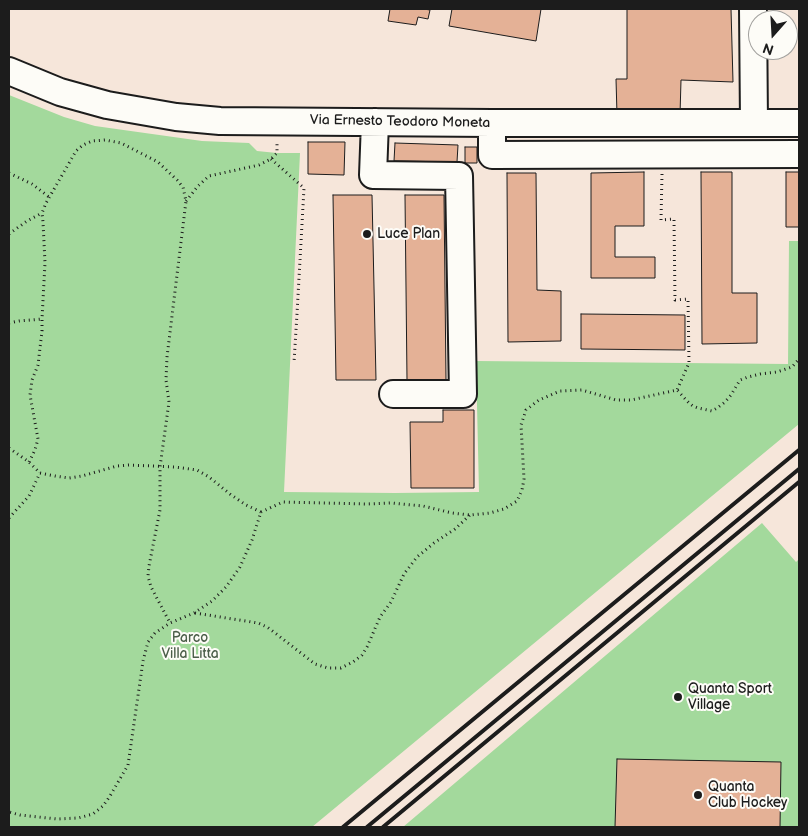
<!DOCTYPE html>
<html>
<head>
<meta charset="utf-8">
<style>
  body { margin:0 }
  #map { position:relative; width:808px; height:836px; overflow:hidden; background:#f6e6da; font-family:"Balsamiq Sans",sans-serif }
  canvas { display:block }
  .frame { position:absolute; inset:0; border:10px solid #1c1c1c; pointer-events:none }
  .north { position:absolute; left:748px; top:10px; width:50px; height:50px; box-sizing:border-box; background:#fdfcf7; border:1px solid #a3a29f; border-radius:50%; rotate:199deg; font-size:14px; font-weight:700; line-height:20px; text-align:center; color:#1c1c1c }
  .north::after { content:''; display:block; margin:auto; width:18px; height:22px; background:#1c1c1c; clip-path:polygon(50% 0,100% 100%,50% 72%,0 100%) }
</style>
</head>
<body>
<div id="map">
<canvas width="808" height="836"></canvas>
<div class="frame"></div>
<div class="north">N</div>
</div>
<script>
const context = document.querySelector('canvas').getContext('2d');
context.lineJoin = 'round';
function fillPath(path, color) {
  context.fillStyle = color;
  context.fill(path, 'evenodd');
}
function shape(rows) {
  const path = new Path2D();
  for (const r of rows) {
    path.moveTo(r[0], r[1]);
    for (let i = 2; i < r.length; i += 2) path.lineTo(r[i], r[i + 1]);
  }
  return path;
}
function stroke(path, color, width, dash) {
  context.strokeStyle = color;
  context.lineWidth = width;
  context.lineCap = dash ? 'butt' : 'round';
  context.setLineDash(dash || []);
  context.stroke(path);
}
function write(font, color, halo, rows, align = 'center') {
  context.font = font + ' "Balsamiq Sans",sans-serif';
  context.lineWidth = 4;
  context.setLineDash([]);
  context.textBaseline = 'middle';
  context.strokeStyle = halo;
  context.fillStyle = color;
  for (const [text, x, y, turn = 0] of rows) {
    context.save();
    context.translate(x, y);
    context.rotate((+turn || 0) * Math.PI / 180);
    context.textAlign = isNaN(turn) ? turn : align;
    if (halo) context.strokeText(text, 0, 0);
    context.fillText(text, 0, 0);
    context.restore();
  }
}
fillPath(shape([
  [9,95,64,117,95,126,202,141,249,143,257,151,277,153,300,153,284,492,395,493,479,492,476,361,788,364,789,241,799,241,799,424,312,827,9,827],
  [762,523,796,562,799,559,799,827,403,827]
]), '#a3d99c');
const building = shape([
  [390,9,424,9,430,10,428,19,418,17,416,25,388,21,390,9],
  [452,9,541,9,536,41,449,26,452,9],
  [627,9,731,9,733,82,681,80,680,115,617,115,616,79,627,79,627,9],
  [308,142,345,142,344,175,308,174,308,142],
  [395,143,458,145,457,162,394,161,395,143],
  [465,147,477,147,477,163,465,163,465,147],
  [644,172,644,226,615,226,615,257,655,257,655,278,591,278,591,173,644,172],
  [701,172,732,172,732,293,757,293,757,343,702,344,701,172],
  [786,172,799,172,799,227,786,227,786,172],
  [507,173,536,173,537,290,561,291,561,341,508,342,507,173],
  [333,195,372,195,376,380,336,380,333,195],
  [405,195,444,195,446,380,407,380,405,195],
  [581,314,685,315,685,350,581,349,581,314],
  [443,410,474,410,474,488,411,488,410,422,443,422,443,410],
  [617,759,781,762,780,827,615,827,617,759]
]);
fillPath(building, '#e4b196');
stroke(building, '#1c1c1c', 1);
const minor = shape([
  [753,9,754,123],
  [9,71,60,92,107,105,176,117,220,121,492,123,799,123],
  [375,122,373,175,459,176,463,394,393,394],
  [492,123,492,155,799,154]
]);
stroke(minor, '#1c1c1c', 30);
stroke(shape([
  [271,159,304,188,297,314,294,362],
  [9,173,32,184,49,197],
  [662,174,661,220,674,219,675,300,688,299,689,363,677,390],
  [186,201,198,186,209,176,259,165,271,159,277,153,277,141],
  [9,234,27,221,42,213],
  [9,323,19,321,42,319],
  [9,448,29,462,40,473,55,476,69,478,82,476,117,466,129,465,175,467,197,470,209,477,230,494,246,505,261,512,252,540,240,567,226,587,212,601,194,613,170,623,155,633,148,642,143,661,128,765,110,796,103,806,93,814,78,818,57,819,20,815,9,812],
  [29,462,35,450,38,439,30,395,32,380,38,365,42,331,42,319,45,263,43,222,42,213,46,203,76,151,83,145,92,141,105,140,121,143,158,162,177,180,183,187,186,201,167,357,166,380,169,402,160,467,160,510,149,566,148,576,151,587,170,623],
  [261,512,283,502,366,504,391,503,423,506,452,513,470,515,490,513,504,509,517,501,522,490,524,479,521,425,526,410,539,400,560,391,582,390,616,400,631,400,677,390,689,403,693,406,698,408,712,411,717,408,725,402,731,395,740,380,748,377,760,374,777,372,792,367,799,359],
  [9,518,29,496,40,473],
  [195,613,258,623,267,627,279,636,315,664,328,668,341,668,353,662,362,655,367,647,380,617,391,602,404,574,417,557,434,543,455,529,470,515]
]), '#1c1c1c', 3, [1, 4]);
stroke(minor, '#fdfcf7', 26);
stroke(shape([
  [343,827,799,450],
  [367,827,799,469],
  [383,827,799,482]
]), '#1c1c1c', 4);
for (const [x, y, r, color] of [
  [367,234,5,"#1c1c1c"],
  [678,697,5,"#1c1c1c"],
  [698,795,5,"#1c1c1c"]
]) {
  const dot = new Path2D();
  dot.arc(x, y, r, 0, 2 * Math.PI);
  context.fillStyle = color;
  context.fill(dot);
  stroke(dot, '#fdfcf7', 2);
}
write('14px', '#1c1c1c', '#fdfcf7', [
  ["Via Ernesto Teodoro Moneta",400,122,1]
]);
write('14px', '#1c1c1c', '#fdfcf7', [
  ["Luce Plan",377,234],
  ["Quanta Sport",688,689],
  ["Village",688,705],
  ["Quanta",708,787],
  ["Club Hockey",708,803]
], 'left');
write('14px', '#4b5e49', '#fdfcf7', [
  ["Parco",190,638],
  ["Villa Litta",190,654]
]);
</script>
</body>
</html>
